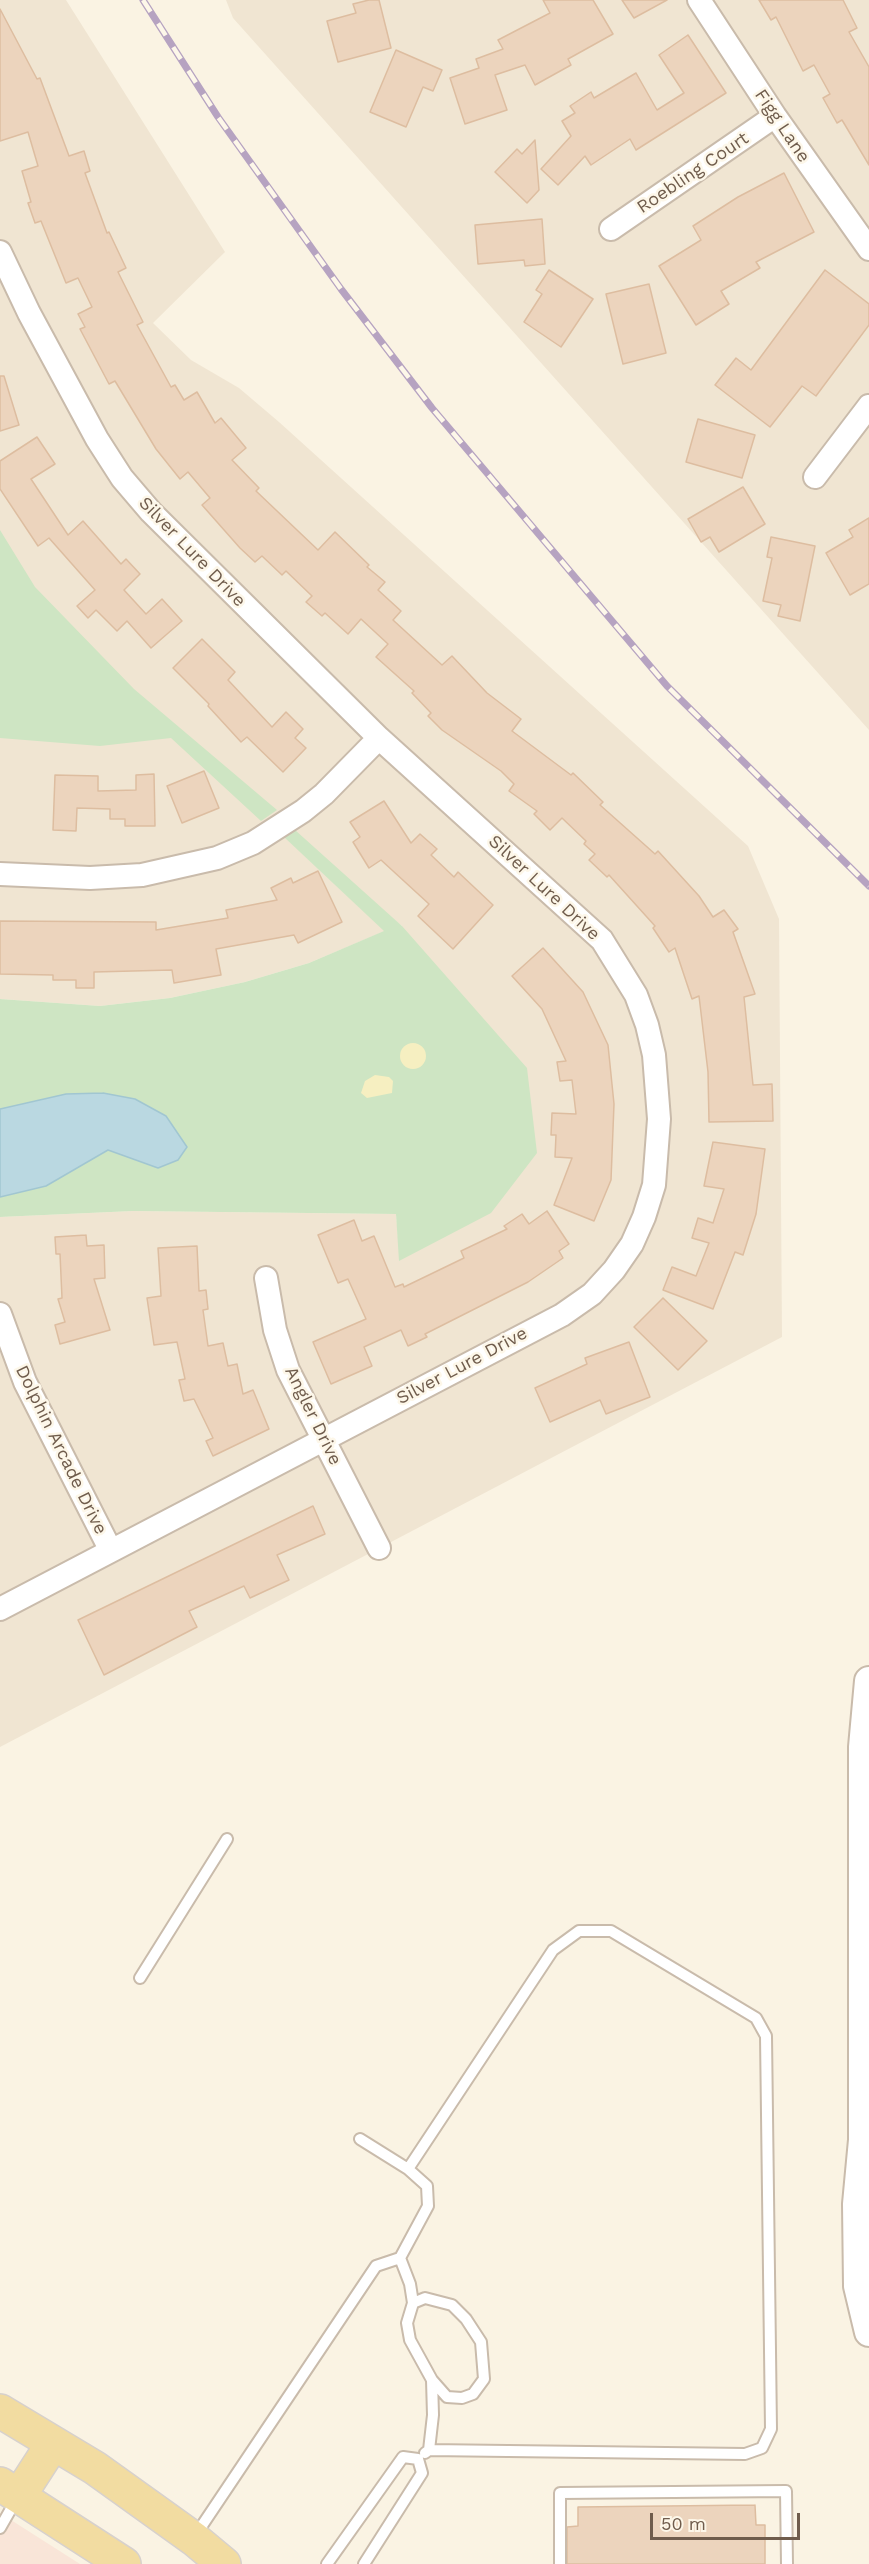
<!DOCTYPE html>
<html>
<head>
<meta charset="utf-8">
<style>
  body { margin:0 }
  #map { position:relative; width:869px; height:2564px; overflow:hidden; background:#faf3e3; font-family:"Work Sans",sans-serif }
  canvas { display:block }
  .scale { position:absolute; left:650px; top:2513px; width:150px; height:27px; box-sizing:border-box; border:3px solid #6f5c4c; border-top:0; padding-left:8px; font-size:18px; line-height:21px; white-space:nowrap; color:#6f5c4c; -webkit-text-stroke:4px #fdf7e9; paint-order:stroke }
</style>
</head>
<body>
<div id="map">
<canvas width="869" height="2564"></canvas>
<div class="scale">50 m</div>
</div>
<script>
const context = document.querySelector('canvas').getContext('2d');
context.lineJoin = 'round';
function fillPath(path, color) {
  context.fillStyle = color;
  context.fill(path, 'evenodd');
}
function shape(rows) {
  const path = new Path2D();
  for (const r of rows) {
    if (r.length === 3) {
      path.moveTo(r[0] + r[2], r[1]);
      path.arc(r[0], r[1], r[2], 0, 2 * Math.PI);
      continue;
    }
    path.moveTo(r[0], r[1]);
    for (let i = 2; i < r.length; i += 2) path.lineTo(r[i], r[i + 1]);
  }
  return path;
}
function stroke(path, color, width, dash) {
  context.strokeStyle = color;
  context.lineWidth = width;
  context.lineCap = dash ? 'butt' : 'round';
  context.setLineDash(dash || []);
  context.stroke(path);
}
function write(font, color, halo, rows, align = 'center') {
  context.font = font + ' "Work Sans",sans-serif';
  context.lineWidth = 5;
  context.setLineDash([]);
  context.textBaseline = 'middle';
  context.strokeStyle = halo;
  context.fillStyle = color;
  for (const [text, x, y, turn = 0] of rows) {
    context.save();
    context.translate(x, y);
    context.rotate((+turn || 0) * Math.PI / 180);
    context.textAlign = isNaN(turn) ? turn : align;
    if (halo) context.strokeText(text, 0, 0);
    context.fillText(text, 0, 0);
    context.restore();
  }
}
fillPath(shape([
  [0,0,66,0,225,252,153,323,191,360,239,388,279,422,748,846,779,919,782,1337,0,1747,0,1217,133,1211,396,1214,400,1261,402,926,285,837,385,931,309,963,245,982,170,998,100,1006,0,999],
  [226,0,869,0,869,730,233,18]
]), '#f0e5d2');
fillPath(shape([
  [0,2513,80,2564,0,2564]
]), '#f9e5d8');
fillPath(shape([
  [0,530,35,587,134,689,277,810,261,821,171,738,100,746,0,738],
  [295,830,402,926,527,1068,537,1153,491,1213,399,1261,396,1214,133,1211,0,1217,0,999,100,1006,170,998,245,982,309,963,384,931,284,837]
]), '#cee5c3');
fillPath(shape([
  [413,1056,13],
  [375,1075,389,1077,393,1081,392,1093,367,1098,361,1093,365,1081]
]), '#f6efc1');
const water = shape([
  [103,1093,135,1099,166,1116,187,1147,178,1160,158,1168,108,1150,46,1186,0,1197,0,1109,66,1094,103,1093]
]);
fillPath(water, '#bad8e1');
stroke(water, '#a1c6d1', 1.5);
const building = shape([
  [369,0,379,0,391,48,338,62,327,21,356,13,353,4,369,0],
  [543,0,593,0,613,34,568,59,571,65,535,85,525,65,495,75,507,110,465,124,450,78,479,68,476,59,503,49,498,40,550,13,543,0],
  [622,0,667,0,634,18,622,0],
  [759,0,843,0,857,28,849,32,869,67,869,165,842,120,837,123,823,98,830,94,814,65,803,71,776,17,771,20,759,0],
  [0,9,37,79,40,78,69,156,84,151,90,171,85,173,107,233,109,232,126,268,118,272,143,322,137,325,171,387,175,385,184,400,197,392,215,423,221,418,246,448,232,460,259,488,256,491,318,550,335,532,369,565,367,567,385,582,378,590,401,611,393,620,442,665,452,656,487,693,521,719,512,731,571,775,573,773,603,802,600,805,655,854,658,851,699,896,713,917,724,910,738,929,733,932,755,994,744,997,753,1085,772,1084,773,1121,709,1122,708,1072,699,996,692,999,675,948,669,952,653,928,655,926,609,875,607,877,589,860,595,854,584,844,586,841,562,818,550,830,534,814,537,811,509,791,514,784,501,771,442,730,428,716,431,713,412,693,414,691,376,657,388,644,361,619,348,634,325,613,322,616,306,602,312,596,286,571,282,575,262,556,255,562,240,548,202,505,210,498,188,472,180,479,156,449,115,381,109,384,80,329,85,327,78,314,92,307,78,278,66,283,41,221,35,223,28,203,31,202,22,171,38,166,28,132,0,141,0,9],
  [688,35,726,93,636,150,630,139,591,165,585,156,558,185,541,169,571,136,562,121,575,113,570,106,591,92,594,98,636,73,657,110,684,93,659,55,688,35],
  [396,50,442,70,433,91,423,87,406,127,370,112,396,50],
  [535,140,539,190,527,203,495,172,517,149,522,154,535,140],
  [784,173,814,232,756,262,760,268,721,291,729,304,696,325,659,266,701,240,693,226,738,197,784,173],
  [542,219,545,264,525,266,524,260,478,264,475,225,542,219],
  [549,270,593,299,561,347,524,322,542,294,536,290,549,270],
  [825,270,869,304,869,325,816,396,802,386,770,427,715,385,736,358,751,370,825,270],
  [649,284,666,353,623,364,606,294,649,284],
  [0,376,4,376,19,425,0,431,0,376],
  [698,419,755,435,742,478,686,462,698,419],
  [37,437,55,464,31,479,68,535,83,521,121,564,126,559,140,574,124,590,146,614,162,599,182,621,151,648,127,621,117,631,96,610,88,618,77,606,95,590,49,538,38,546,0,489,0,461,37,437],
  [743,487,765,524,719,552,710,537,701,542,688,519,743,487],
  [869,518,869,584,850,595,826,553,853,537,849,530,869,518],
  [771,537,815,546,800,621,778,616,781,605,763,601,772,558,767,557,771,537],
  [202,639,235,672,228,680,272,727,286,712,303,729,295,738,306,748,283,772,247,737,241,742,208,706,209,704,173,668,202,639],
  [204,771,219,808,182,823,167,786,204,771],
  [154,774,155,826,125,826,125,819,110,819,110,809,77,808,76,831,53,830,55,775,98,776,98,791,136,790,136,775,154,774],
  [384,801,411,843,420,834,437,849,431,855,454,877,458,872,493,905,453,949,418,916,429,904,381,860,369,868,353,842,360,837,350,822,384,801],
  [318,871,342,922,298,943,294,935,216,949,221,975,174,983,172,970,94,972,94,988,76,988,76,980,53,980,53,975,0,974,0,921,156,922,156,930,228,918,226,910,277,900,271,888,291,878,293,883,318,871],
  [543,948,583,992,608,1045,614,1104,611,1180,594,1221,554,1205,572,1158,555,1157,556,1135,551,1135,552,1113,576,1114,572,1080,560,1081,557,1062,566,1061,542,1009,512,976,543,948],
  [713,1142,765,1149,756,1214,743,1255,735,1252,713,1309,663,1290,672,1267,696,1276,709,1243,692,1238,698,1218,713,1223,724,1189,704,1186,713,1142],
  [547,1211,569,1244,559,1251,563,1258,528,1282,425,1334,427,1337,408,1346,401,1330,364,1347,372,1366,331,1384,313,1342,366,1319,348,1279,338,1283,318,1235,354,1220,362,1241,374,1236,395,1287,403,1284,404,1287,464,1258,461,1251,507,1229,504,1226,522,1214,529,1224,547,1211],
  [86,1235,87,1246,104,1245,105,1278,94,1279,110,1330,60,1344,55,1325,65,1322,58,1299,62,1298,60,1254,56,1254,55,1237,86,1235],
  [197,1246,199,1291,206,1290,208,1309,203,1310,208,1346,223,1343,228,1366,237,1364,243,1394,253,1390,269,1429,213,1456,206,1441,213,1438,194,1399,184,1401,179,1380,185,1379,177,1342,154,1345,147,1298,161,1296,158,1248,197,1246],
  [663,1298,707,1341,678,1370,634,1327,663,1298],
  [629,1342,650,1397,606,1414,600,1400,550,1422,535,1388,587,1364,585,1358,629,1342],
  [313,1506,325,1534,277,1555,289,1580,250,1598,244,1586,189,1611,197,1627,104,1675,78,1620,313,1506],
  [755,2505,756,2525,765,2525,765,2564,567,2564,567,2527,578,2526,578,2507,755,2505]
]);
fillPath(building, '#ecd4bd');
stroke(building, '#ddbda0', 1.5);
const service = shape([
  [140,1978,227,1839],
  [408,2169,553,1950,579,1931,611,1931,756,2018,766,2036,771,2429,762,2448,745,2454,429,2450],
  [400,2258,410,2284,413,2303,407,2323,410,2340,432,2380,433,2415,429,2450,425,2453],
  [413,2303,425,2298,452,2305,466,2319,481,2342,484,2379,473,2394,462,2398,447,2397,432,2380],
  [0,2528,16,2500],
  [195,2536,376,2266,400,2258,428,2206,427,2186,408,2169,360,2139],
  [327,2564,403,2457,418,2459,422,2473,364,2564],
  [560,2564,560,2493,786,2491,787,2564]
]);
const minor = shape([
  [699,0,775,116,869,249],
  [611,229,775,116],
  [0,252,29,313,97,439,122,478,151,512,379,738,602,940,636,995,647,1025,654,1055,659,1119,654,1185,644,1217,632,1244,614,1270,592,1294,562,1315,0,1609],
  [815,477,869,406],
  [0,874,90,878,142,875,217,858,253,843,303,811,324,794,379,738],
  [266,1278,275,1330,288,1370,379,1548],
  [0,1314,25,1382,111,1551]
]);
const tertiary = shape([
  [869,1681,863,1747,863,2140,857,2204,858,2286,869,2332]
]);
const primary = shape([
  [0,2411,95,2468,194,2539,224,2564],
  [0,2484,124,2564],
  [19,2496,52,2445]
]);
stroke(service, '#c9bbab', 14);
stroke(minor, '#c9bbab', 26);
stroke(tertiary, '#c9bbab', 32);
stroke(primary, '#d7d1cd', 36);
stroke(service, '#fff', 10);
stroke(minor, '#fff', 22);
stroke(tertiary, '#fff', 28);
stroke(primary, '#f2dca1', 33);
const rail = shape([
  [143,0,218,117,341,289,432,408,667,686,869,886]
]);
stroke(rail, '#b6a3c1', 7);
stroke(rail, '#fdf7e9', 4.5, [14]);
write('18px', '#6f5c4c', '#fdf7e9', [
  ["Figg Lane",782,126,56],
  ["Roebling Court",693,173,-34],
  ["Silver Lure Drive",192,552,46],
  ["Silver Lure Drive",544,888,43],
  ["Silver Lure Drive",462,1366,-28],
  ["Angler Drive",313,1416,64],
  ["Dolphin Arcade Drive",61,1450,64]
]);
</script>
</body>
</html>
